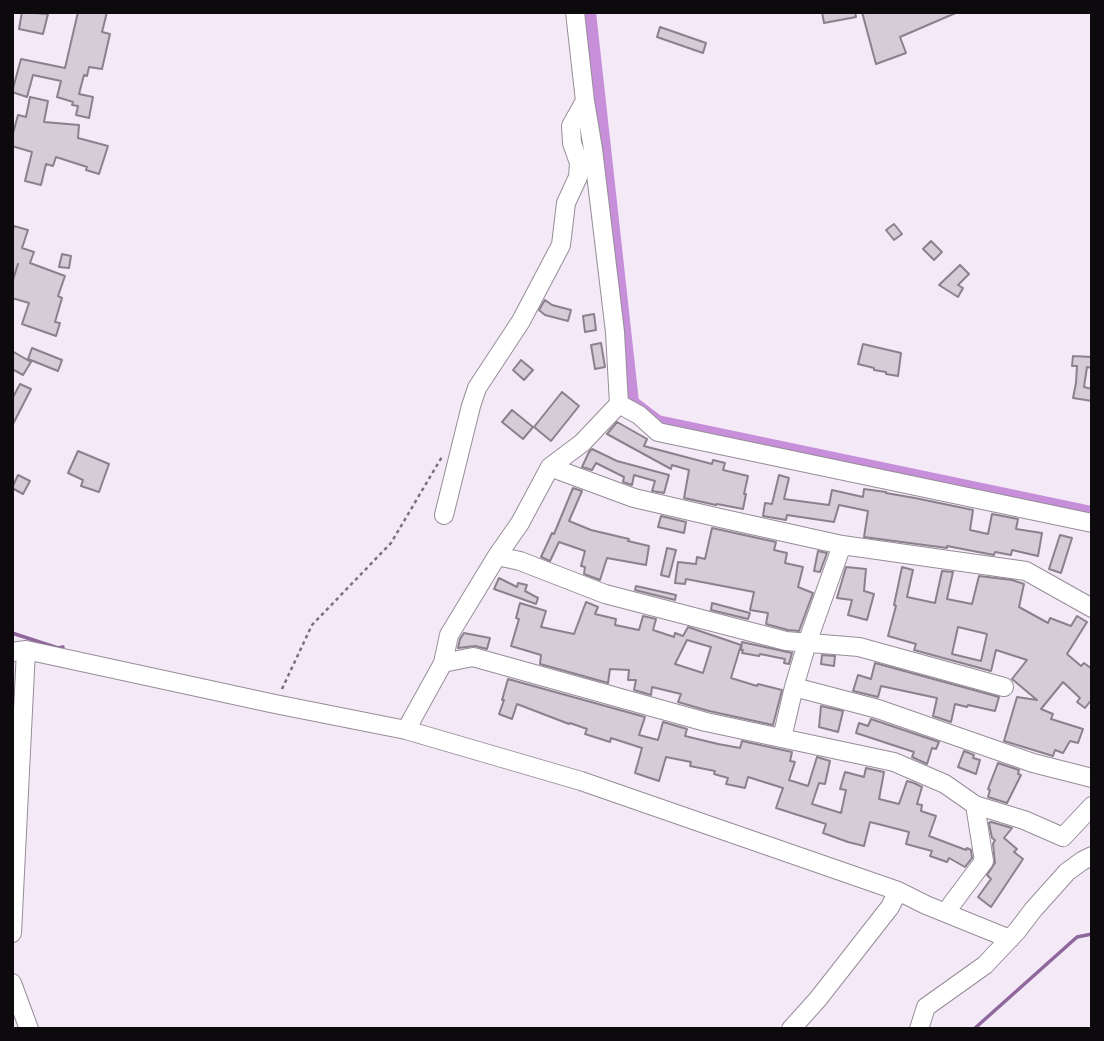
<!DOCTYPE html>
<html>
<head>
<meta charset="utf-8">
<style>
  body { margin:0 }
  #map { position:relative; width:1104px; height:1041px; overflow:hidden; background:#f4eaf7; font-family:"DM Sans",sans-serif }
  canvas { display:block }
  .frame { position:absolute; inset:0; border:14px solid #0d0a0e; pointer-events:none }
</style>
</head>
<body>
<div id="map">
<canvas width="1104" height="1041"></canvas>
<div class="frame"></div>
</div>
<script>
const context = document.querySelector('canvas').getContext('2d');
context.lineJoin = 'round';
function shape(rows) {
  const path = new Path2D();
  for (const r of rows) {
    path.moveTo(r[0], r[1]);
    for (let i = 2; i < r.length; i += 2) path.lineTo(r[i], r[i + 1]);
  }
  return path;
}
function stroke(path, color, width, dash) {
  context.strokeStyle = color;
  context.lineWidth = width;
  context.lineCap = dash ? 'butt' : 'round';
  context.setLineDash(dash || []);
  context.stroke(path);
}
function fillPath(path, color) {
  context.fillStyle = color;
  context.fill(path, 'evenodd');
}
stroke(shape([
  [12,633,58,648,63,647],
  [974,1029,1077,937,1092,934]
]), '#8f679d', 3.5);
stroke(shape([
  [590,12,633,402,658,421,1092,512]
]), '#c78fda', 12);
const building = shape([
  [22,12,48,14,43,34,19,29,22,12],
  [78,12,107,12,102,32,110,34,102,69,89,67,87,76,84,75,79,94,93,97,89,118,76,115,78,106,72,105,73,102,57,97,61,81,33,75,27,97,12,92,21,59,65,68,78,12],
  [822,12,855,12,856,17,824,23,822,12],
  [862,12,958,12,900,37,906,53,876,64,862,12],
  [660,27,706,43,703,53,657,37,660,27],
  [30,97,48,101,44,122,79,125,78,138,108,146,99,174,86,170,87,167,56,157,53,166,46,164,41,185,25,181,32,152,12,146,12,137,18,115,26,117,30,97],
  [894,224,902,234,894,240,886,230,894,224],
  [14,226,28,230,22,248,34,252,30,263,65,276,58,296,62,298,55,322,60,323,56,336,22,324,29,303,12,298,12,283,18,264,15,273,12,273,12,234,14,226],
  [931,241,942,252,934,260,923,249,931,241],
  [62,254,71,256,69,268,59,267,62,254],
  [960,265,969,274,958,285,963,288,958,297,939,285,960,265],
  [545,300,552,305,571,310,568,321,545,315,539,310,545,300],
  [594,314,596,330,585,332,583,316,594,314],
  [601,343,605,367,595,369,591,345,601,343],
  [863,344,901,353,898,376,886,374,886,372,874,370,874,368,858,364,863,344],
  [32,348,62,360,58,371,28,359,32,348],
  [12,351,31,362,23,375,12,369,12,351],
  [1073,356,1092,357,1092,368,1087,367,1084,387,1092,389,1092,401,1073,398,1076,383,1077,366,1072,366,1073,356],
  [521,360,533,370,524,380,513,370,521,360],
  [20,384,31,389,12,426,12,399,20,384],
  [562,392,579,406,551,441,534,427,562,392],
  [512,410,533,427,523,439,502,422,512,410],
  [617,422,647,439,644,446,712,464,713,460,725,463,723,470,748,476,744,494,746,494,743,509,717,504,716,505,684,498,689,470,672,465,671,469,607,434,617,422],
  [592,449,617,461,669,475,664,493,652,491,655,481,634,475,632,485,623,482,624,477,596,463,592,470,582,467,589,452,592,449],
  [78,451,109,464,99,492,81,486,83,480,68,473,78,451],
  [18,475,30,481,23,494,12,488,18,475],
  [779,475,789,478,784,499,829,505,832,490,863,497,864,489,886,492,886,493,915,498,973,510,970,530,988,534,992,514,1018,519,1016,529,1042,533,1038,556,1012,550,1011,555,995,552,994,555,947,546,947,548,864,537,868,511,839,505,834,522,787,515,786,520,763,516,765,503,772,504,779,475],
  [573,488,582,491,569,521,591,530,629,539,628,541,649,546,646,565,607,558,600,580,584,574,585,567,581,566,585,551,559,542,550,561,541,557,552,533,554,534,573,488],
  [661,516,686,522,684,533,658,527,661,516],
  [712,528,776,542,774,550,787,553,785,563,803,567,798,587,813,593,799,631,788,630,766,624,768,613,750,610,754,592,686,579,685,584,675,583,678,562,696,564,697,557,705,559,712,528],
  [1060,535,1072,538,1061,573,1049,569,1060,535],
  [667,548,676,550,669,577,661,575,667,548],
  [818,551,827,553,820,572,814,571,818,551],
  [846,567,866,569,864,591,874,594,867,620,848,615,852,600,837,598,846,567],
  [902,567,913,570,907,597,935,603,942,571,953,572,947,599,972,604,979,576,1012,580,1024,584,1019,607,1048,623,1050,618,1071,626,1077,616,1087,622,1067,654,1081,666,1084,663,1092,669,1092,699,1085,708,1077,702,1080,698,1063,682,1041,709,1053,714,1051,719,1083,729,1078,743,1070,741,1063,753,1055,750,1053,756,1004,741,1017,697,1037,700,1012,679,1027,660,996,650,991,671,914,650,916,644,888,636,896,606,894,605,902,567],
  [958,627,987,634,981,661,952,654,958,627],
  [499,578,517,587,518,583,527,585,525,591,538,598,536,604,494,589,499,578],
  [636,586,676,595,675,600,635,590,636,586],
  [586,602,598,607,595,614,616,619,615,625,639,630,643,616,656,619,653,630,674,637,675,633,683,636,688,627,741,645,731,678,757,686,758,684,782,690,773,725,709,711,678,702,681,694,652,687,651,695,634,690,636,680,628,680,629,670,610,669,608,683,540,664,541,655,511,646,519,619,516,618,520,603,546,611,541,627,574,634,586,602],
  [687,640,711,647,703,673,675,664,687,640],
  [712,603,750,613,748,619,711,610,712,603],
  [464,633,490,638,487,649,475,646,458,648,460,639,464,633],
  [742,642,792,653,789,664,784,663,785,659,760,654,759,656,742,653,743,650,741,650,742,642],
  [822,655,835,656,834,666,821,664,822,655],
  [875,663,999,697,995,711,968,705,967,707,955,704,951,722,933,716,937,698,881,686,878,697,853,691,858,675,871,679,875,663],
  [508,679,645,717,639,735,658,740,663,722,687,729,685,736,718,744,740,748,742,741,792,752,790,761,795,762,789,780,808,786,817,757,830,761,825,784,819,783,812,804,841,813,846,790,840,789,845,772,864,777,866,768,884,772,879,799,899,804,907,781,914,783,922,787,917,804,922,805,921,811,936,816,929,836,966,850,967,848,971,850,972,858,965,867,949,858,947,862,930,856,932,851,906,844,909,832,870,822,864,846,848,842,823,833,826,824,776,808,783,788,748,777,745,788,726,784,728,778,714,774,715,771,690,766,691,762,666,757,659,781,635,773,642,748,611,738,610,742,585,734,587,729,570,723,569,724,517,704,512,719,499,714,504,700,502,700,508,679],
  [821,706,843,711,838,732,819,727,821,706],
  [871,719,939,742,936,749,932,748,927,764,912,757,914,752,856,733,859,723,868,726,871,719],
  [964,751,974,755,973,758,980,760,976,774,958,767,964,751],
  [998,763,1019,770,1018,774,1021,775,1007,803,988,797,990,790,988,789,998,763],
  [991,822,1012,828,1004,838,1017,849,1014,852,1023,859,991,907,978,897,991,879,987,875,995,863,993,844,995,840,992,838,989,823,991,822]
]);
fillPath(building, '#d5ccd8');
stroke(building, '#8a818d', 2);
const minor = shape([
  [619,404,639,415,658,432,1092,523],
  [550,467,634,498,720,518,842,545,1026,571,1092,608],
  [444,515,471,406,477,388,521,321,561,245,566,203,578,177,579,163,572,143,571,126,585,101,575,12],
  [497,556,520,561,605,594,786,641,859,647,1004,687],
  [12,652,26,650,275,704,406,730,581,781,898,891,926,905,1010,939],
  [443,663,473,657,706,722,894,762,945,784,975,805,1024,820,1063,837,1092,806],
  [794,687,878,709,1033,763,1092,778],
  [406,730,443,663,449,635,497,556,520,523,550,467,582,443,619,404,615,332,593,149,585,101],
  [782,738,794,687,807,643,842,545],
  [950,914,951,905,984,861,975,805],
  [12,933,26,650],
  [12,983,29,1029],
  [791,1029,818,999,890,907,898,891],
  [919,1029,926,1007,985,965,1017,931,1033,910,1067,872,1082,861,1092,856]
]);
stroke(minor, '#968d99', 20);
stroke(shape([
  [282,689,312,625,391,543,443,455]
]), '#777179', 2.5, [3.5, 3.5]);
stroke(minor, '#fff', 18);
</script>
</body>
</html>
